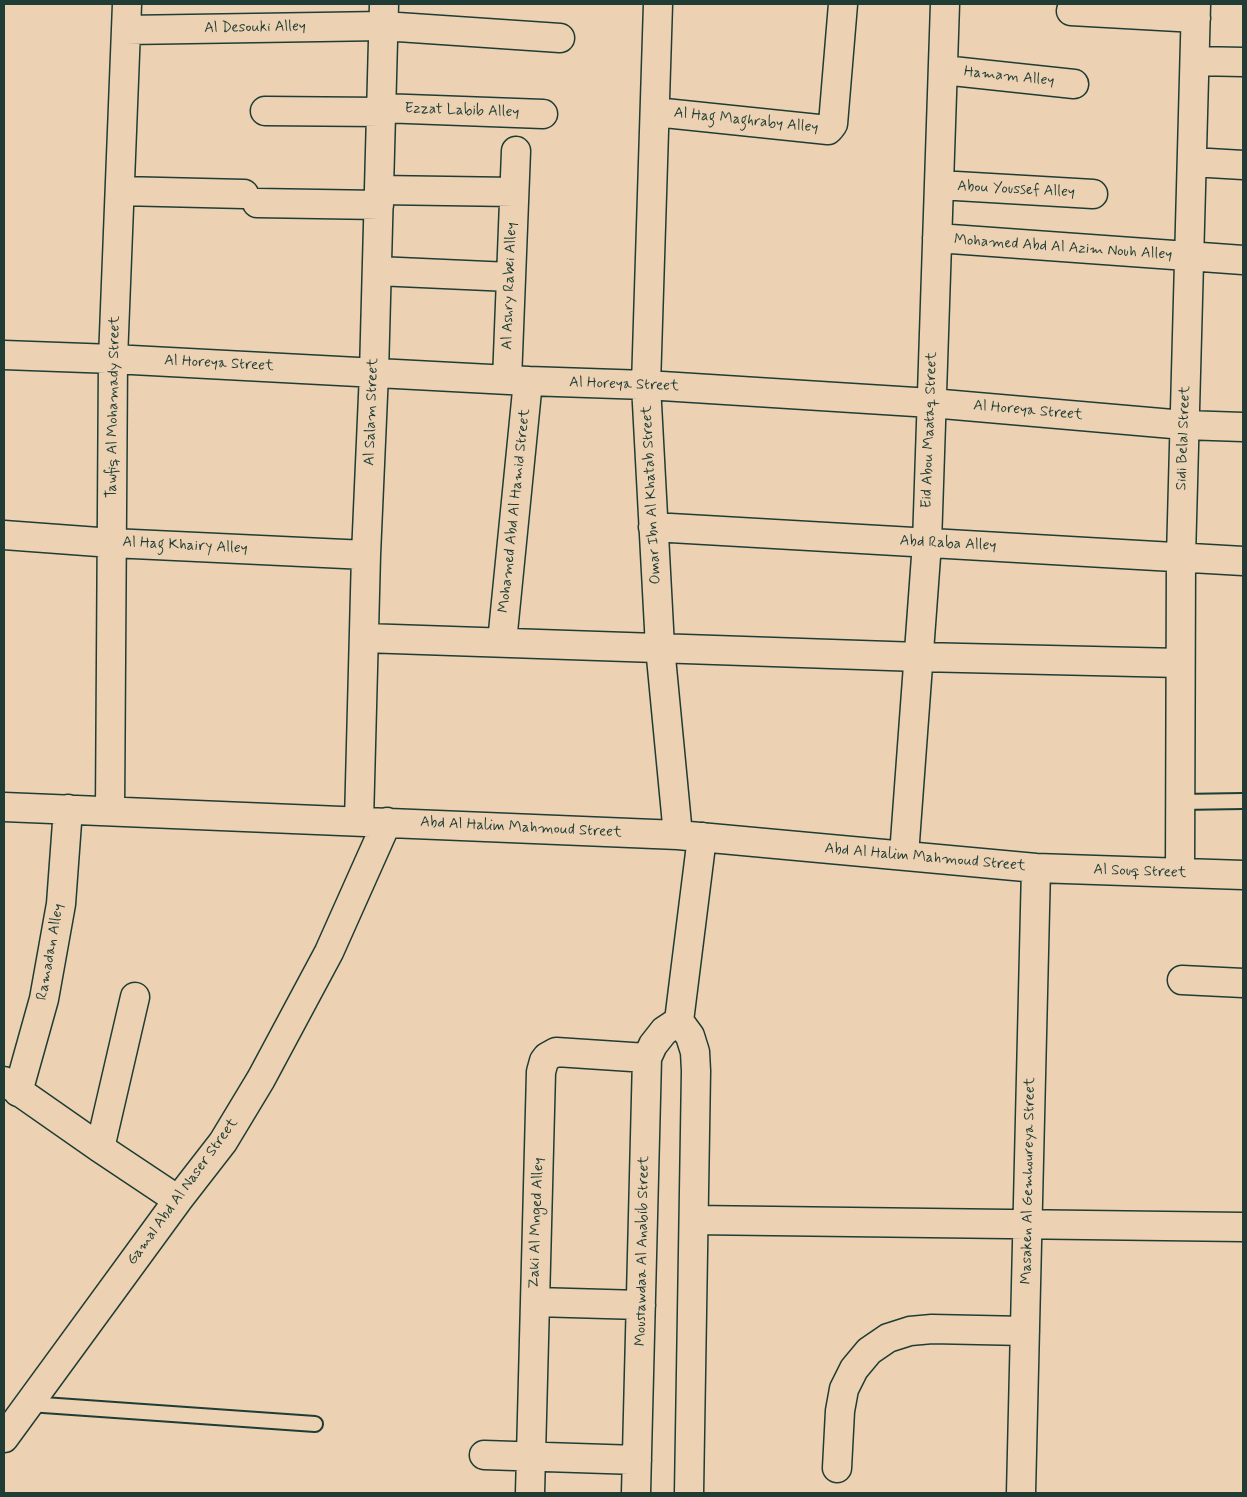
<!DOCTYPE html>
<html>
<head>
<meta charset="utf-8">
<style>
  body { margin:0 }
  #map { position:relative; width:1247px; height:1497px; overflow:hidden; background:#ecd1b3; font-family:Mynerve,sans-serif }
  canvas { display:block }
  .frame { position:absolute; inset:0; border:5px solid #1f3d34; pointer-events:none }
</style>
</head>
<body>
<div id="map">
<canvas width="1247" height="1497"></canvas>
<div class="frame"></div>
</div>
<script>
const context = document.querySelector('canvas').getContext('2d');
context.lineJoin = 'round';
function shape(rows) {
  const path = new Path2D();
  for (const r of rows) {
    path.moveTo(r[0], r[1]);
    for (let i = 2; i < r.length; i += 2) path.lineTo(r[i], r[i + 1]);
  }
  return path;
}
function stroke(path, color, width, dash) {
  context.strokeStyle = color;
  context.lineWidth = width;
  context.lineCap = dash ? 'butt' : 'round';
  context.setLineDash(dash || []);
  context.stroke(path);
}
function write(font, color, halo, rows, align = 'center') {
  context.font = font + ' Mynerve,sans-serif';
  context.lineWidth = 4;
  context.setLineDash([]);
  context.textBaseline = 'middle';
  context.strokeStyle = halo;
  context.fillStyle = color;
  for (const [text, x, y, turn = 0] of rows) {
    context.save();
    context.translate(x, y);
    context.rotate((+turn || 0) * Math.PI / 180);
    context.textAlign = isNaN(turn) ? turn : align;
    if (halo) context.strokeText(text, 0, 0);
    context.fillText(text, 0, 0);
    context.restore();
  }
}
const lane = shape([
  [1180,802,1243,801],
  [29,1404,315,1424]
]);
const street = shape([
  [658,4,646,385,660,647,678,835],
  [1071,11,1196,18],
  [126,30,383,26,560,38],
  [1195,61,1243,62],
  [943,70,1074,84],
  [381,108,543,114],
  [265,111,381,112],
  [655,112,828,130,830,128,833,124,843,4],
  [1192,162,1243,165],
  [939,185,1093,194],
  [379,190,514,192],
  [120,191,244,194],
  [257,203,379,205],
  [937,238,1243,260],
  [377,271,510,277],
  [4,355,113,359,528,381,646,385,931,403,1184,425,1243,427],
  [507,380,516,151],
  [653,527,1243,561],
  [4,535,112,543,366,555],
  [364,638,919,657,1180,663],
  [502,642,528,381],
  [4,807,678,835,1036,868,1243,875],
  [110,810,113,359,127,4],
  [359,821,366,555,374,373,384,4],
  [904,855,927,543,945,4],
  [1180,873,1181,557,1196,4],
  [1182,980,1243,983],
  [4,1081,100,1148,178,1200],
  [18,1092,44,999,61,904,68,809],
  [100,1148,135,997],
  [694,1220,1243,1227],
  [535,1302,641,1305],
  [4,1438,178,1200,223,1142,261,1079,329,952,387,822],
  [484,1455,637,1460],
  [837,1468,840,1411,844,1389,854,1369,869,1351,888,1338,910,1331,932,1329,1025,1331],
  [530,1493,541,1072,544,1061,547,1057,556,1052,647,1058],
  [636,1493,647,1058,653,1045,664,1031,679,1021],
  [689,1493,696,1071,695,1052,690,1036,679,1021,702,837],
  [1021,1493,1036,868]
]);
stroke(lane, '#1f3d34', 18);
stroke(street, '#1f3d34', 31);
stroke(lane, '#ecd1b3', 14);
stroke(street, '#ecd1b3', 28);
write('15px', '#1f3d34', '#ecd1b3', [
  ["Al Desouki Alley",255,28,-1],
  ["Hamam Alley",1009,77,6],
  ["Ezzat Labib Alley",462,111,2],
  ["Al Hag Maghraby Alley",746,121,6],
  ["Abou Youssef Alley",1016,190,3],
  ["Mohamed Abd Al Azim Nouh Alley",1063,248,4],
  ["Al Ashry Rabei Alley",510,286,-88],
  ["Al Horeya Street",219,364,3],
  ["Al Horeya Street",624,385,2],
  ["Tawfiq Al Mohamady Street",114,407,-89],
  ["Al Horeya Street",1028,411,5],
  ["Al Salam Street",372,412,-88],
  ["Eid Abou Maataq Street",930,430,-88],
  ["Sidi Belal Street",1184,438,-88],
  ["Omar Ibn Al Khatab Street",652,495,-93],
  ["Mohamed Abd Al Hamid Street",515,511,-84],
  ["Abd Raba Alley",948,544,3],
  ["Al Hag Khairy Alley",185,546,3],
  ["Abd Al Halim Mahmoud Street",521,828,3],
  ["Abd Al Halim Mahmoud Street",925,858,5],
  ["Al Souq Street",1140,872,2],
  ["Ramadan Alley",51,952,-80],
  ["Masaken Al Gemhoureya Street",1029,1181,-89],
  ["Gamal Abd Al Naser Street",183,1192,-54],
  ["Zaki Al Mnged Alley",537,1223,-88],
  ["Moustawdaa Al Anabib Street",643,1251,-89]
]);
</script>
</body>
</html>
